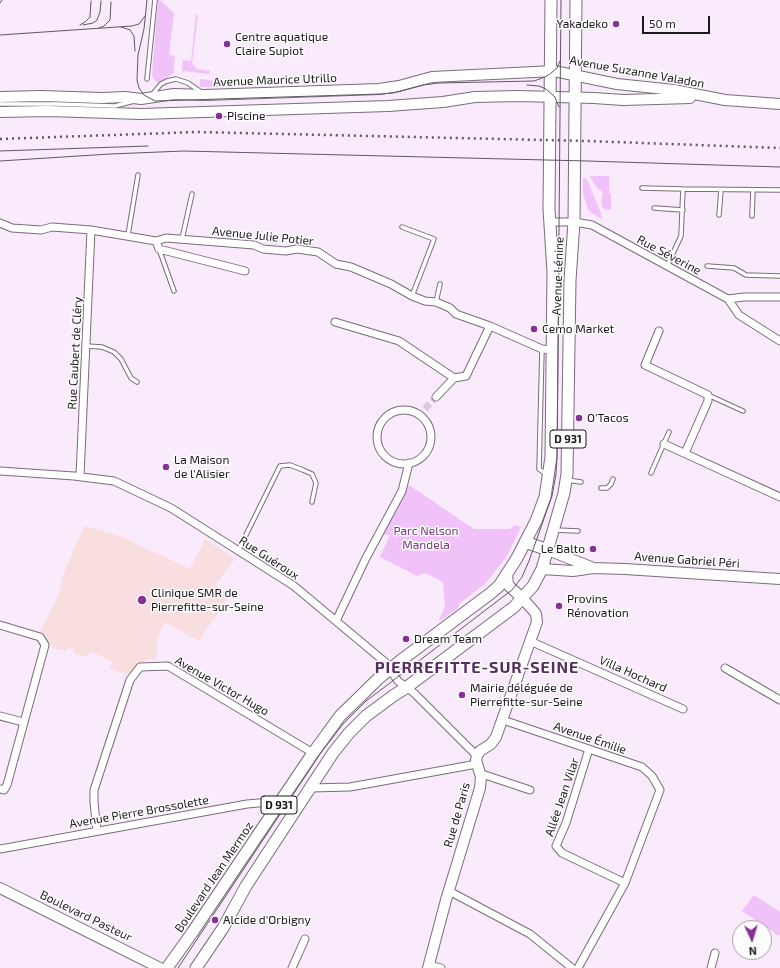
<!DOCTYPE html>
<html>
<head>
<meta charset="utf-8">
<style>
  body { margin:0 }
  #map { position:relative; width:780px; height:968px; overflow:hidden; background:#f9eafc; font-family:"Exo 2",sans-serif }
  canvas { display:block }
  .north { position:absolute; left:732px; top:920px; width:40px; height:40px; box-sizing:border-box; background:#fdfdfd; border:1px solid #a3a1a4; border-radius:50%; rotate:176deg; font-size:11px; font-weight:700; line-height:16px; text-align:center; color:#1d181e }
  .north::after { content:''; display:block; margin:auto; width:14px; height:18px; background:#892f9a; clip-path:polygon(50% 0,100% 100%,50% 72%,0 100%) }
  .scale { position:absolute; left:642px; top:16px; width:68px; height:18px; box-sizing:border-box; border:2px solid #1d181e; border-top:0; padding-left:5px; font-size:12px; line-height:14px; white-space:nowrap; color:#1d181e; -webkit-text-stroke:3px #fdfdfd; paint-order:stroke }
</style>
</head>
<body>
<div id="map">
<canvas width="780" height="968"></canvas>
<div class="north">N</div>
<div class="scale">50 m</div>
</div>
<script>
const context = document.querySelector('canvas').getContext('2d');
context.lineJoin = 'round';
function fillPath(path, color) {
  context.fillStyle = color;
  context.fill(path, 'evenodd');
}
function shape(rows) {
  const path = new Path2D();
  for (const r of rows) {
    if (r.length === 3) {
      path.moveTo(r[0] + r[2], r[1]);
      path.arc(r[0], r[1], r[2], 0, 2 * Math.PI);
      continue;
    }
    path.moveTo(r[0], r[1]);
    for (let i = 2; i < r.length; i += 2) path.lineTo(r[i], r[i + 1]);
  }
  return path;
}
function stroke(path, color, width, dash) {
  context.strokeStyle = color;
  context.lineWidth = width;
  context.lineCap = dash ? 'butt' : 'round';
  context.setLineDash(dash || []);
  context.stroke(path);
}
function write(font, color, halo, rows, align = 'center') {
  context.font = font + ' "Exo 2",sans-serif';
  context.lineWidth = 3;
  context.setLineDash([]);
  context.textBaseline = 'middle';
  context.strokeStyle = halo;
  context.fillStyle = color;
  for (const [text, x, y, turn = 0] of rows) {
    context.save();
    context.translate(x, y);
    context.rotate((+turn || 0) * Math.PI / 180);
    context.textAlign = isNaN(turn) ? turn : align;
    if (halo) context.strokeText(text, 0, 0);
    context.fillText(text, 0, 0);
    context.restore();
  }
}
fillPath(shape([
  [84,526,123,537,145,548,190,569,205,539,235,559,215,585,229,596,199,641,164,622,157,640,156,661,150,659,135,667,129,676,109,668,113,662,96,654,90,652,87,657,73,653,74,649,67,648,66,651,53,648,40,631,58,597,63,575]
]), '#f9dee0');
fillPath(shape([
  [158,0,160,0,174,13,169,55,175,56,173,74,158,83,153,78,152,74],
  [196,15,198,15,192,63,197,69,210,71,210,74,182,71,183,60,191,61],
  [200,79,223,82,223,87,200,87],
  [590,176,609,176,609,193,611,193,611,209,607,210,603,208,601,203,603,193,594,184],
  [583,178,586,179,588,182,601,213,602,219,593,214,588,209,583,194],
  [409,485,474,529,510,529,515,525,521,527,507,556,486,583,459,604,458,608,440,621,439,619,445,607,443,582,425,573,417,576,380,557,390,535,383,535],
  [754,895,780,912,780,934,779,936,742,911]
]), '#f1c2f9');
stroke(shape([
  [425,409,436,397]
]), '#d8cadb', 7, [7, 3.5]);
const lane = shape([
  [147,79,155,0],
  [151,96,161,84,167,81,176,79,188,83,201,92],
  [0,104,56,104,115,106,134,101],
  [642,188,683,189],
  [654,208,683,210],
  [719,215,721,190],
  [752,216,753,190],
  [402,227,434,239,412,296],
  [128,235,138,175],
  [182,239,192,194],
  [159,249,174,291],
  [667,266,681,236,683,189,780,190],
  [707,266,734,268,746,275,780,276],
  [436,302,440,284],
  [86,346,102,347,114,352,121,359,131,378,137,382],
  [542,349,539,469,546,474],
  [708,395,743,411],
  [651,473,669,432],
  [567,480,581,482],
  [601,488,607,488,611,484,613,479],
  [555,530,578,531],
  [238,551,280,466,290,465,303,470,312,474,316,483,312,502]
]);
const street = shape([
  [550,222,574,222,592,225,728,299,744,297,780,297],
  [0,223,12,228,41,230,52,227,91,230,156,241,166,238,254,245,263,249,286,251,297,249,318,252,336,264,351,267,391,284,412,296,425,301,436,302,450,308,456,314,490,326,542,349,552,350],
  [156,241,159,249,245,271],
  [728,299,739,315,780,341],
  [335,322,399,341,454,378,466,376,490,326],
  [659,331,645,365,708,395,708,401,685,453],
  [436,397,454,378],
  [404,437,27],
  [664,444,780,497],
  [0,471,74,476,114,481,171,508,294,586,385,662,398,681,414,693,477,756],
  [80,476,91,230],
  [336,621,366,558,402,491,409,463],
  [0,625,40,637,45,645,7,785,4,790,0,789],
  [530,641,683,709],
  [725,668,780,700],
  [0,716,23,722],
  [503,720,642,767,652,776,660,790,625,883,578,968],
  [589,749,566,823,556,846,562,853,625,883],
  [479,773,530,790],
  [311,788,350,787,477,764],
  [97,831,94,802,94,790,130,680,140,667,168,666,313,753],
  [0,849,247,804,281,801],
  [449,891,530,934,572,968],
  [429,965,441,968],
  [292,968,305,939],
  [711,968,715,953]
]);
const secondary = shape([
  [0,97,42,96,102,98,125,97,141,99,174,94,205,95,379,89,399,86,432,77,554,71,617,84,674,90,725,100,780,104],
  [0,112,48,111,141,114,388,106,443,102,475,97,518,96,594,98,623,100,690,98],
  [548,550,591,567],
  [542,569,573,571,593,568,625,569,780,579],
  [0,888,160,968],
  [428,968,446,900,480,788,481,777,476,760,477,756,480,751,491,744,496,737,537,622,536,614,532,609,523,599,508,585,507,574]
]);
const primary = shape([
  [525,542,548,550],
  [167,968,192,933,313,753,340,716,379,678,400,661,491,593,499,586,517,558,536,521,545,497,551,457,553,272,549,209,551,0],
  [196,968,223,928,246,886,333,753,349,733,366,716,393,696,407,687,514,607,533,586,542,569,564,493,567,474,570,280,574,222,576,0]
]);
stroke(lane, '#7a6c7c', 5.5);
stroke(street, '#7a6c7c', 9);
stroke(secondary, '#7a6c7c', 12);
stroke(primary, '#7a6c7c', 13);
stroke(lane, '#fff', 3.5);
stroke(street, '#fff', 7);
stroke(secondary, '#fff', 10);
stroke(primary, '#fff', 11);
stroke(shape([
  [147,0,144,29,138,55,137,80,139,88,144,95,155,101,380,94,393,93,423,85,439,83,534,81,545,77,550,74,557,68,560,61],
  [0,3,2,0],
  [80,25,85,22,90,17,91,1],
  [83,25,93,23,97,20,100,12,101,1],
  [121,27,130,30,134,36,135,51],
  [99,28,104,26,110,20,111,2],
  [0,35,132,26,139,24,145,16],
  [527,85,539,86,546,89,555,97,559,107],
  [0,151,148,146],
  [0,161,110,154,184,151,587,161,780,167],
  [178,968,320,754,343,724,366,701,386,686,504,596,512,590,522,577,529,561,552,496,556,474,557,458,561,0]
]), '#605862', 1);
stroke(shape([
  [0,139,197,132,587,141,780,148]
]), '#605862', 2.5, [2, 4]);
for (const [x, y, r, color] of [
  [616,24,4,"#892f9a"],
  [227,44,4,"#892f9a"],
  [219,116,4,"#892f9a"],
  [534,329,4,"#892f9a"],
  [579,418,4,"#892f9a"],
  [166,467,4,"#892f9a"],
  [593,549,4,"#892f9a"],
  [142,600,5,"#892f9a"],
  [559,606,4,"#892f9a"],
  [406,639,4,"#892f9a"],
  [462,695,4,"#892f9a"],
  [215,920,4,"#892f9a"]
]) {
  const dot = new Path2D();
  dot.arc(x, y, r, 0, 2 * Math.PI);
  context.fillStyle = color;
  context.fill(dot);
  stroke(dot, '#fdfdfd', 1.5);
}
for (const [x, y, w] of [
  [568,439,36],
  [279,805,36]
]) {
  const box = new Path2D();
  box.roundRect(x - w / 2, y - 9, w, 18, 3);
  context.fillStyle = '#fdfdfd';
  context.fill(box);
  stroke(box, '#1d181e', 1);
}
write('bold 11px', '#1d181e', null, [
  ["D 931",568,439],
  ["D 931",279,805]
]);
write('12px', '#1d181e', '#fdfdfd', [
  ["Yakadeko",608,24,"right"],
  ["Centre aquatique",235,37],
  ["Claire Supiot",235,51],
  ["Piscine",227,116],
  ["Cemo Market",542,329],
  ["O'Tacos",587,418],
  ["La Maison",174,460],
  ["de l'Alisier",174,474],
  ["Le Balto",585,549,"right"],
  ["Clinique SMR de",151,593],
  ["Pierrefitte-sur-Seine",151,607],
  ["Provins",567,599],
  ["Rénovation",567,613],
  ["Dream Team",414,639],
  ["Mairie déléguée de",470,688],
  ["Pierrefitte-sur-Seine",470,702],
  ["Alcide d'Orbigny",223,920]
], 'left');
write('12px', '#1d181e', '#fdfdfd', [
  ["Avenue Suzanne Valadon",637,72,10],
  ["Avenue Maurice Utrillo",275,80,-2],
  ["Avenue Julie Potier",263,236,6],
  ["Rue Séverine",669,255,28],
  ["Avenue Lénine",558,276,-88],
  ["Rue Caubert de Cléry",75,353,-87],
  ["Rue Guéroux",269,558,33],
  ["Avenue Gabriel Péri",687,560,4],
  ["Villa Hochard",633,674,24],
  ["Avenue Victor Hugo",222,686,30],
  ["Avenue Émilie",590,738,19],
  ["Allée Jean Vilar",562,797,-71],
  ["Avenue Pierre Brossolette",139,812,-10],
  ["Rue de Paris",457,815,-74],
  ["Boulevard Jean Mermoz",214,877,-56],
  ["Boulevard Pasteur",86,916,26]
]);
write('12px', '#783884', '#fdfdfd', [
  ["Parc Nelson",426,531],
  ["Mandela",426,545]
]);
context.letterSpacing = '1px';
write('bold 16px', '#572c60', '#fdfdfd', [
  ["PIERREFITTE-SUR-SEINE",477,668]
]);
context.letterSpacing = '0px';
</script>
</body>
</html>
